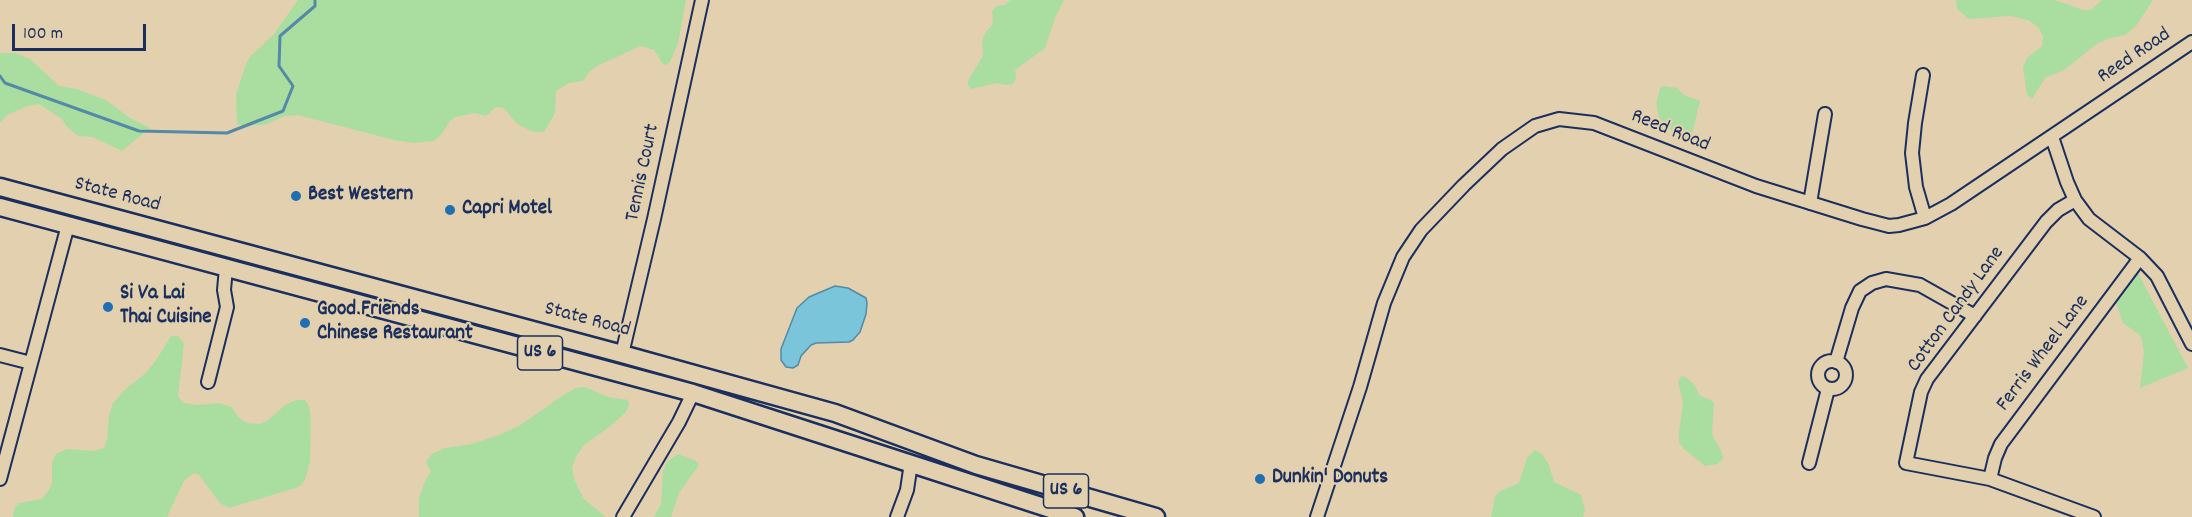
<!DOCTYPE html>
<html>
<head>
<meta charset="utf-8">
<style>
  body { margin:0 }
  #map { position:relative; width:2192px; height:517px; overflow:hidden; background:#e2d0ae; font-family:Dekko,sans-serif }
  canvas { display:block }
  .scale { position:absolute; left:12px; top:24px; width:134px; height:27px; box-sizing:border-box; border:3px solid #1b2f5e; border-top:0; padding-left:8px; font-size:18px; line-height:21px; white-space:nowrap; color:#1b2f5e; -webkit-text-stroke:4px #e2d0ae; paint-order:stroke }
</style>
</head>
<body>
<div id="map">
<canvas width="2192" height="517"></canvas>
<div class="scale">100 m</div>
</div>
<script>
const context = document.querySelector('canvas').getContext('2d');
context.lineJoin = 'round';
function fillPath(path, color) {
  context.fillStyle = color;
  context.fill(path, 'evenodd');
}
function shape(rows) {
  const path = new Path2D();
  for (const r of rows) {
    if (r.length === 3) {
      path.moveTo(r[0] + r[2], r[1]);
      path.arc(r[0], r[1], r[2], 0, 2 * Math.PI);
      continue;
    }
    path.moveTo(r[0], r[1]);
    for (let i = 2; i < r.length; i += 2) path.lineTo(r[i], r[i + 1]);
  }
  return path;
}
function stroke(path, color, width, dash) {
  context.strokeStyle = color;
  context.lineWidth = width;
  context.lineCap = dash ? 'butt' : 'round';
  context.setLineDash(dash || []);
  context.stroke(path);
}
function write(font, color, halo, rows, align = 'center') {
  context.font = font + ' Dekko,sans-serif';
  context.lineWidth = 4.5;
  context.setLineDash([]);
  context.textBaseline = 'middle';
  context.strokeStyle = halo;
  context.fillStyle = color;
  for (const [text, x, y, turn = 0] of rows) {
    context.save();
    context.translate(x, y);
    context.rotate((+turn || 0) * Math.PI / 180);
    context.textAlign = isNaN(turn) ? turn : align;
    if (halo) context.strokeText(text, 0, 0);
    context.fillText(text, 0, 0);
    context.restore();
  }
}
fillPath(shape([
  [298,0,686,0,678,43,670,62,666,65,663,64,654,50,640,46,597,66,589,72,583,81,569,83,556,91,555,113,544,132,534,132,517,124,504,108,496,107,486,116,475,113,456,117,451,120,440,136,434,141,414,143,394,140,298,115,285,116,264,125,244,126,237,124,236,94,246,64,251,56,274,34],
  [1010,0,1064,0,1055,18,1045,48,1015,70,1016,78,1013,84,1007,85,997,83,971,89,968,85,968,80,983,56,982,42,985,33,993,24,992,11,997,6,1005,5],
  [1956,0,2055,0,2083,10,2091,10,2102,0,2153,0,2136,26,2125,35,2111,38,2098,43,2064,70,2045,78,2032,99,2027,95,2023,68,2027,58,2042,46,2043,36,2038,27,2028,20,2010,16,1969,19,1957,9],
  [0,53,15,53,30,59,59,86,77,89,106,100,130,118,150,128,122,151,92,137,78,136,67,127,62,119,39,104,25,107,7,115,0,123],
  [1663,86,1677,88,1684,95,1700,101,1691,138,1687,138,1669,129,1659,117,1656,104,1660,88],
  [2137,271,2188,368,2140,388,2144,352,2141,336,2123,323,2115,300],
  [171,336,178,336,184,343,178,396,183,403,198,405,219,403,232,407,238,417,247,423,260,424,267,421,285,405,296,400,305,400,309,406,311,420,310,462,305,480,299,487,229,508,220,503,199,475,194,473,184,481,167,517,13,517,15,507,19,503,42,499,49,490,52,483,52,462,56,454,67,449,94,451,104,448,107,440,109,416,113,403,127,388,146,373,157,359],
  [1682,376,1687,378,1695,386,1700,396,1709,399,1714,403,1712,434,1722,453,1723,458,1718,464,1705,466,1684,449,1679,442,1679,432,1683,403,1678,381],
  [585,387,608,397,628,400,629,405,625,413,608,428,585,444,577,455,572,467,574,479,584,499,606,517,419,517,419,498,425,481,431,472,426,462,432,454,445,448,472,444,499,435,519,426,565,394,576,388],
  [1535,450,1542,454,1549,465,1554,482,1581,495,1585,510,1583,517,1491,517,1495,497,1500,491,1519,483,1527,458],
  [678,454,696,461,699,465,679,493,671,517,654,517,661,504,663,471,667,462]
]), '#aadea0');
const water = shape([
  [835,286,848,288,866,298,867,303,866,314,860,332,853,340,849,342,816,343,811,345,801,356,798,365,793,368,786,367,781,360,781,349,797,308,809,297,835,286]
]);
fillPath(water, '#7ac5d9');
stroke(water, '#5489a8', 1.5);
stroke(shape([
  [0,76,5,83,139,131,227,133,283,111,293,86,279,66,280,36,315,6,315,0]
]), '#5489a8', 3);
const minor = shape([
  [1923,75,1915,123,1912,153,1916,187,1925,218],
  [2052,137,2067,182,2075,200,2089,219,2140,258,2157,276,2192,344],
  [2075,200,2058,210,2046,222,1927,379,1921,392,1906,463,1990,479,2094,517],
  [1810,203,1825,114],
  [622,354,654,219,702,0],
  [0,355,31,363],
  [1832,375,14],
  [1836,362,1852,308,1860,291,1872,283,1886,279,1920,285,1975,316],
  [208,382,227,307,224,290,226,268],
  [1809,463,1828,389],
  [0,479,68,225],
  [1990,479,1995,458,2001,444,2140,258],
  [623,517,679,422,693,393],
  [897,517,907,490,911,463],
  [1317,517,1360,387,1384,303,1403,257,1421,230,1464,185,1502,149,1535,126,1559,119,1594,123,1756,186,1862,219,1889,226,1899,225,1925,218,1951,204,2192,42]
]);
const major = shape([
  [0,187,622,354,835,413,976,465,1156,517],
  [0,207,693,393,1075,517]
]);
stroke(minor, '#1b2f5e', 16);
stroke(major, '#1b2f5e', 21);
stroke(minor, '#e2d0ae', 12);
stroke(major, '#e2d0ae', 16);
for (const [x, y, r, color] of [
  [296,196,6,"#1f6fb2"],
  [450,210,6,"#1f6fb2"],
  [108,307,6,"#1f6fb2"],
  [305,323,6,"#1f6fb2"],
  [1260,479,6,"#1f6fb2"]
]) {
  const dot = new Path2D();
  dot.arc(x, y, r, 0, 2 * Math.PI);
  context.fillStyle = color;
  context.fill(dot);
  stroke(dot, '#e2d0ae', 2);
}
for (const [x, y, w] of [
  [540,353,45],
  [1066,491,45]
]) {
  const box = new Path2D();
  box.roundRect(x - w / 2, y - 17, w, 34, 4.5);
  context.fillStyle = '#e2d0ae';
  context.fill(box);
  stroke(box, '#1b2f5e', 1.5);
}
write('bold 20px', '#1b2f5e', null, [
  ["US 6",540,353],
  ["US 6",1066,491]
]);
write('21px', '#1b2f5e', '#e2d0ae', [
  ["Reed Road",2135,57,-34],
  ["Reed Road",1670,132,22],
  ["Tennis Court",644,173,-78],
  ["State Road",117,196,15],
  ["Cotton Candy Lane",1957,310,-54],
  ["State Road",587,321,15],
  ["Ferris Wheel Lane",2044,354,-53]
]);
write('bold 21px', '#1b2f5e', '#e2d0ae', [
  ["Best Western",308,196],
  ["Capri Motel",462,210],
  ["Si Va Lai",120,295],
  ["Thai Cuisine",120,319],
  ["Good Friends",317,311],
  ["Chinese Restaurant",317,335],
  ["Dunkin' Donuts",1272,479]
], 'left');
</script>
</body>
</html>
